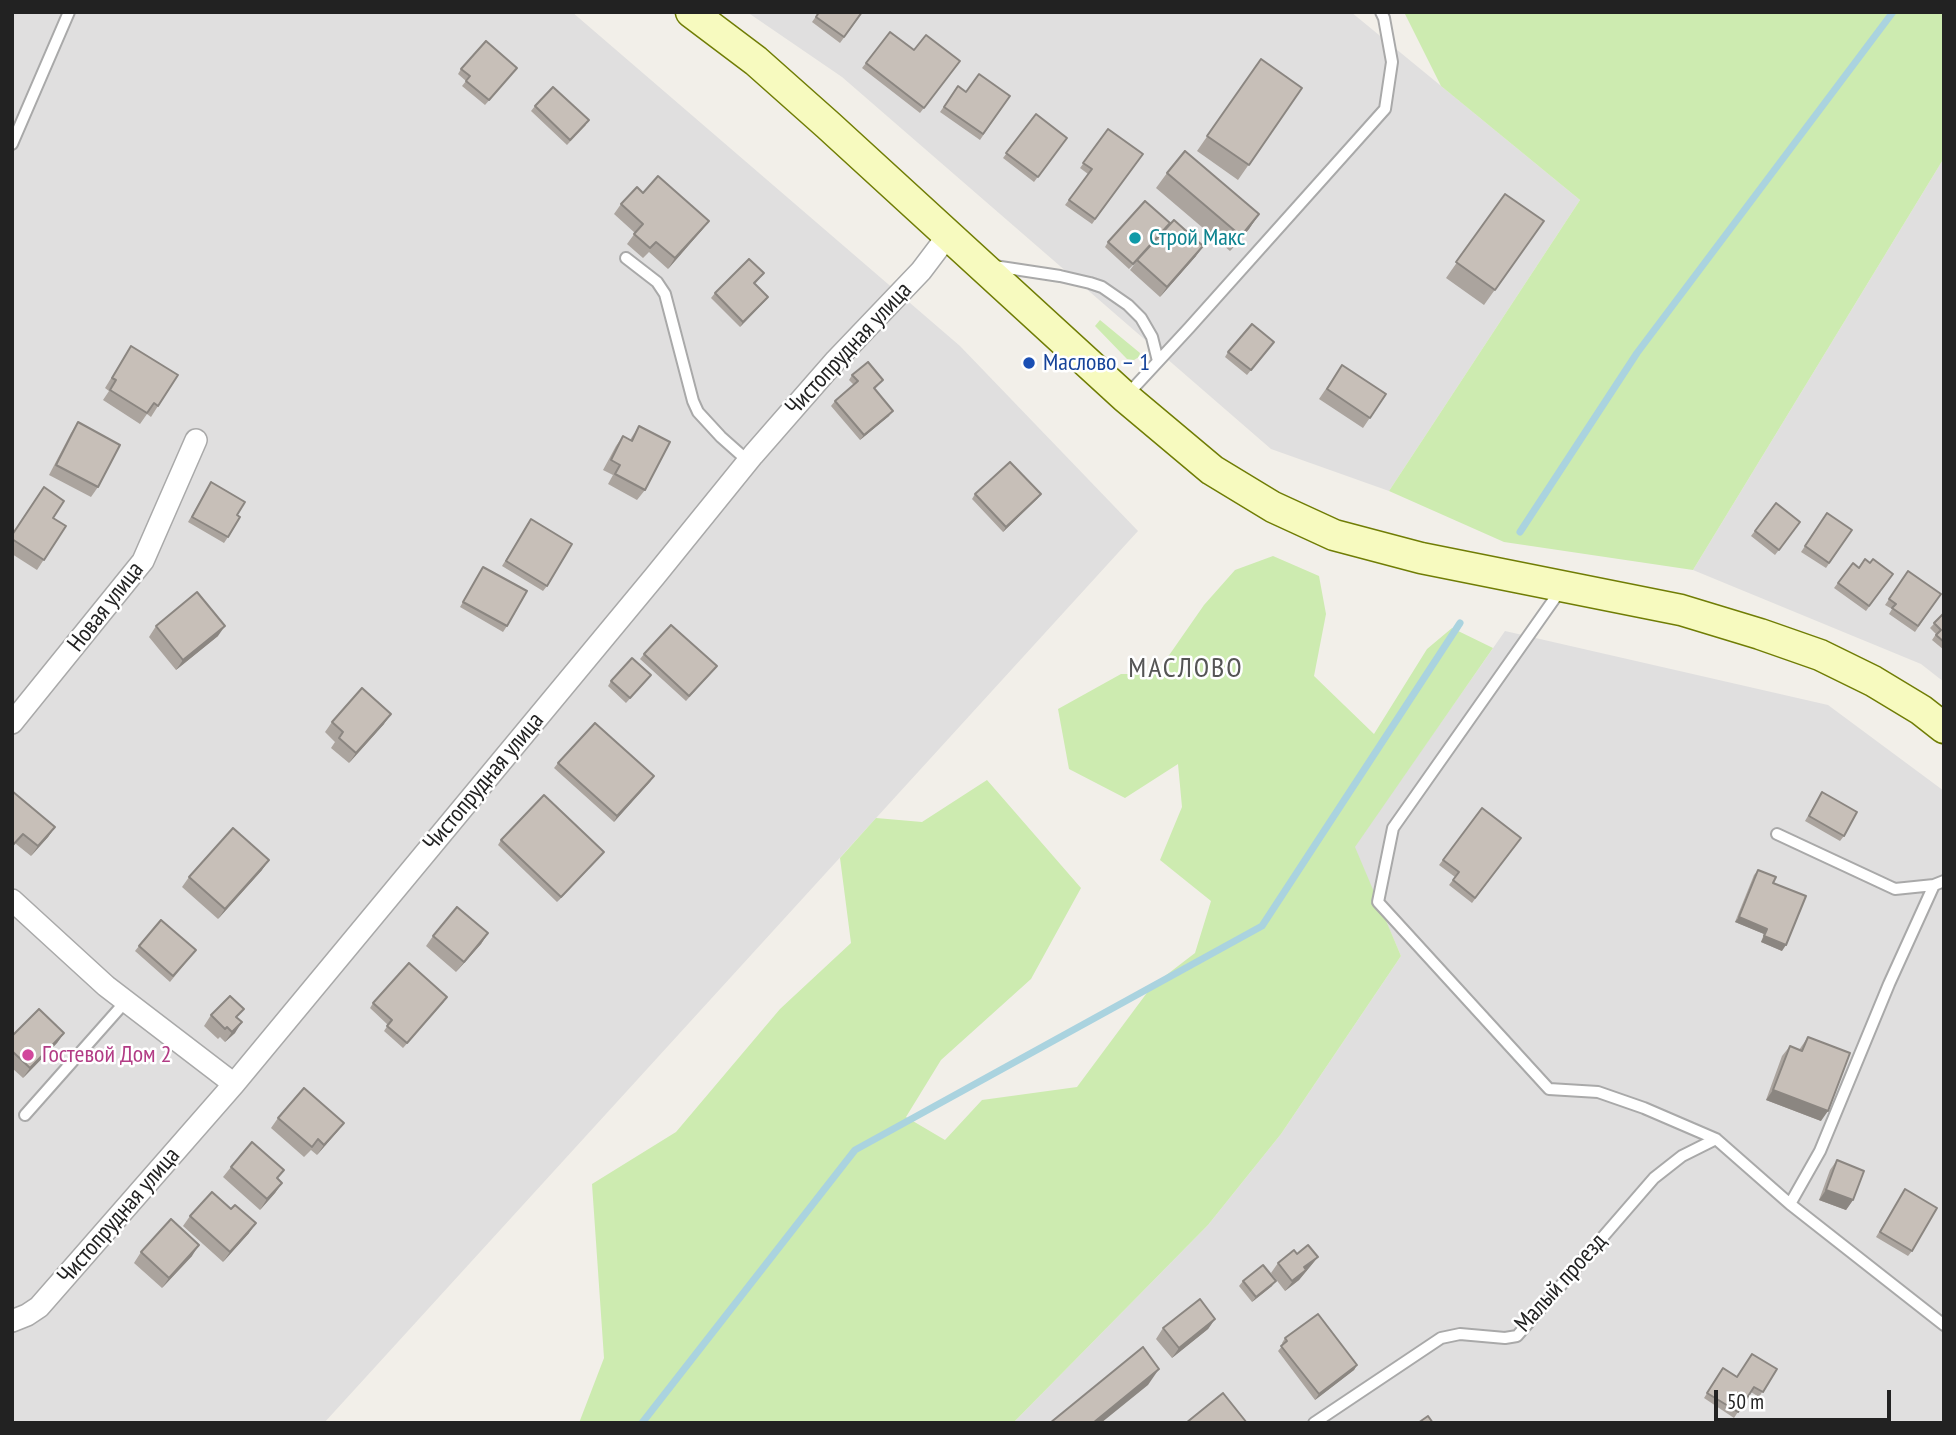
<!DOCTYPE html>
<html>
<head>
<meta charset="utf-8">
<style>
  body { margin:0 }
  #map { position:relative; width:1956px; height:1435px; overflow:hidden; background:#f2efe9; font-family:"PT Sans Narrow",sans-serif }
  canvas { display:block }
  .frame { position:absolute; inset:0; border:14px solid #222; pointer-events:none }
  .scale { position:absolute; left:1714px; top:1390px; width:177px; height:32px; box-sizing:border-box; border:4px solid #222; border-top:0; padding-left:9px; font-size:21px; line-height:24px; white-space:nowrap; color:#222; -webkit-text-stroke:5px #fff; paint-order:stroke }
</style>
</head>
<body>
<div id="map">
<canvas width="1956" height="1435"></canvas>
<div class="frame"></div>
<div class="scale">50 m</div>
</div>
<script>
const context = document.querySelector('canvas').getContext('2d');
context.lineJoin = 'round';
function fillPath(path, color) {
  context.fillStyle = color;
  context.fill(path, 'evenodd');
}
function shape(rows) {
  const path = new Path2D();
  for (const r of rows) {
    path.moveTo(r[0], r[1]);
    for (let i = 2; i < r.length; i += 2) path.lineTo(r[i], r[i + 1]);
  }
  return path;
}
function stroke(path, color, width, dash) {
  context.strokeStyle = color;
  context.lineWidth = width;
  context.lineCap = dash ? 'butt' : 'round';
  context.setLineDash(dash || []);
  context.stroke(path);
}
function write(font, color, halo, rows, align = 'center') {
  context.font = font + ' "PT Sans Narrow",sans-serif';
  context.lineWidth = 5;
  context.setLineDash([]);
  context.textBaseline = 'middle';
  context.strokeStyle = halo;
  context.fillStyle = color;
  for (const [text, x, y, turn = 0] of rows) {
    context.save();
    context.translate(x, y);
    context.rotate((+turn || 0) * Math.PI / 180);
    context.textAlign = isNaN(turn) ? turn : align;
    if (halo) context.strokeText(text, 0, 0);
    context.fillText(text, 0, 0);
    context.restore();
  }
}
fillPath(shape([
  [12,12,572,12,960,346,1138,531,324,1423,12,1423],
  [747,12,1351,12,1580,200,1389,491,1271,449,842,77],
  [1944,158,1944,682,1921,664,1693,570],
  [1505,631,1828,705,1944,791,1944,1423,1013,1423,1208,1225,1281,1134,1401,956,1354,847]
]), '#e0dfdf');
fillPath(shape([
  [1404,12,1944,12,1944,158,1693,570,1504,542,1389,491,1580,200,1441,86],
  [1100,320,1140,353,1139,357,1134,360,1127,359,1095,326],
  [1273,556,1319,576,1326,614,1314,676,1374,734,1427,649,1452,628,1493,648,1355,847,1401,956,1281,1134,1208,1225,1013,1423,579,1423,604,1358,592,1184,676,1132,780,1009,851,943,840,858,876,818,922,822,987,780,1081,888,1031,979,941,1060,906,1117,945,1140,982,1100,1077,1087,1152,986,1195,953,1211,901,1160,860,1182,807,1178,764,1125,798,1069,769,1058,709,1121,674,1156,674,1204,605,1235,570]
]), '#cdebb0');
stroke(shape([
  [1520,532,1637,353,1893,12],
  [642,1423,855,1150,1262,926,1460,623]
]), '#aad3df', 7);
const service = shape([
  [12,144,69,12],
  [626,258,657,282,665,294,693,401,698,412,721,437,748,461],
  [994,266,1060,276,1090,283,1102,287,1128,305,1141,318,1152,337,1158,361],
  [1127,395,1189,328,1385,109,1392,62,1384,18,1381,12],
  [1562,588,1393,828,1378,902,1549,1089,1598,1092,1644,1108,1716,1139,1790,1204,1944,1325],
  [1777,834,1895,889,1934,885],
  [25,1115,126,1001],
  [1790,1204,1820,1151,1889,984,1934,885,1944,881],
  [1314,1423,1441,1338,1460,1334,1505,1338,1517,1336,1654,1178,1682,1156,1716,1139]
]);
const minor = shape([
  [12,723,143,561,196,440],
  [12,900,106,986,234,1084],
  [12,1321,27,1315,39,1307,234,1084,655,576,753,455,836,360,921,271,949,234]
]);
const secondary = shape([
  [691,12,756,61,828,125,1125,397,1212,470,1273,507,1334,535,1421,558,1681,610,1760,634,1820,655,1873,681,1921,710,1944,728]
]);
stroke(service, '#a9a9a9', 14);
stroke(minor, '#a9a9a9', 24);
stroke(secondary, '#707d05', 33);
stroke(service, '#fff', 10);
stroke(minor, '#fff', 21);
stroke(secondary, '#f7fabf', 30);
fillPath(shape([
  [819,12,863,12,840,43,812,22],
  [890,32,914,50,960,61,920,113,862,68],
  [1261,59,1302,88,1238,180,1197,151],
  [461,69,513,73,485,105,462,86,466,81,458,74],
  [958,86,966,92,1010,96,980,140,940,112],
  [535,106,586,125,567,145,531,111],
  [1036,114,1067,138,1034,182,1003,158],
  [1108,129,1143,154,1092,224,1065,205,1088,174,1080,168],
  [1167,173,1259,214,1249,229,1230,251,1156,188],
  [643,193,709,221,701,231,668,269,649,252,643,258,627,244,635,233,614,214,621,204],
  [1505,194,1544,221,1484,305,1446,278],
  [1108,242,1196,256,1160,297,1130,270,1136,262,1129,269,1105,247],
  [760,278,755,284,768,297,764,302,740,327,711,298,715,293],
  [131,346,158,406,151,417,147,414,140,424,103,400,109,391,105,388],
  [1270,347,1247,375,1225,357,1228,352],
  [1342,365,1386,394,1363,428,1319,399],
  [852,375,883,380,875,389,889,416,860,440,831,406,835,401,854,385,849,380],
  [78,422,98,487,91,497,49,475,71,433],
  [639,426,645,490,637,500,608,484,613,475,603,470,616,446,623,436,630,440],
  [211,482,237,515,228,537,224,543,188,522],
  [975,494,1041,494,1037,499,1003,532,972,499],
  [1776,503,1800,522,1775,555,1751,536],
  [1827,513,1852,530,1826,568,1801,552],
  [53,518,66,526,37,570,12,554,12,534],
  [528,524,547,586,543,591,502,566],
  [1853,563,1859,568,1893,574,1866,611,1834,588],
  [483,567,507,626,503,632,460,607],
  [1908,571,1941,594,1915,632,1889,614,1892,609,1885,605],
  [1944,613,1944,650,1932,640,1936,634,1930,628],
  [156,626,218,636,176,670,149,637],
  [644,654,713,671,686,701,640,659],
  [647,680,626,703,608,686,611,681],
  [332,722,384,724,349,763,331,748,335,742,325,732],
  [558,763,654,776,614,822,554,768],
  [12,791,55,827,48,837,31,856,16,844],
  [1822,792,1844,836,1840,841,1805,821],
  [1482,808,1521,838,1472,903,1449,885,1455,877,1439,865],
  [501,840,604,852,557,902,498,845],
  [262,870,218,919,182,887,189,877],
  [1758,870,1773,883,1782,951,1761,942,1764,934,1735,922,1754,875],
  [488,933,481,944,456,972,426,946,433,936],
  [139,946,192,955,170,982,135,951],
  [444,1002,403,1048,384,1031,388,1025,370,1008,373,1003],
  [211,1015,238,1019,235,1033,225,1042,220,1037,218,1039,204,1026],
  [64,1033,57,1043,23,1078,12,1068,12,1036],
  [1808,1037,1821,1121,1766,1100,1782,1056,1790,1046,1799,1050],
  [278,1118,344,1123,336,1133,317,1155,311,1150,304,1157,271,1128],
  [1837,1160,1853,1200,1846,1210,1819,1200,1830,1170],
  [231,1167,282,1183,275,1193,260,1210,223,1177],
  [1902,1194,1912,1251,1908,1256,1876,1237],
  [190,1216,249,1233,223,1262,183,1226],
  [141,1252,192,1256,162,1288,134,1263],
  [1297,1254,1318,1257,1299,1280,1285,1291,1271,1273,1278,1263],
  [1243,1281,1272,1286,1252,1302,1239,1286],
  [1215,1319,1208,1329,1172,1358,1156,1339,1163,1328],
  [1285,1338,1357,1365,1354,1370,1315,1400,1278,1351,1283,1345,1282,1343],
  [1723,1368,1737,1377,1777,1369,1759,1397,1751,1392,1734,1418,1704,1398]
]), '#aba49e');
fillPath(shape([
  [1259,214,1249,229,1230,251,1241,236],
  [709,221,701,231,668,269,675,258],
  [1203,246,1196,256,1160,297,1167,287],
  [768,297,764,302,740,327,743,322],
  [893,411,889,416,860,440,864,435],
  [1041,494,1037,499,1003,532,1006,527],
  [225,626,218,636,176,670,183,660],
  [391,714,384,724,349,763,356,753],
  [654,776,650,782,614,822,617,816],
  [55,827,48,837,31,856,38,846],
  [604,852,600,857,557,902,561,897],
  [269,860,262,870,218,919,225,909],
  [1739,917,1767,929,1764,934,1735,922],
  [488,933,481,944,456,972,464,962],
  [1764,936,1786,945,1782,951,1761,942],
  [242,1022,235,1033,225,1042,232,1032],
  [64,1033,57,1043,23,1078,30,1068],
  [1773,1090,1828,1111,1821,1121,1766,1100],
  [344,1123,336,1133,317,1155,324,1145],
  [282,1183,275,1193,260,1210,267,1199],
  [1826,1190,1853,1200,1846,1210,1819,1200],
  [256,1223,249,1233,223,1262,230,1252],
  [199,1245,192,1256,162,1288,169,1278],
  [1318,1257,1299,1280,1285,1291,1304,1267],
  [1276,1281,1272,1286,1252,1302,1256,1297],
  [1215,1319,1208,1329,1172,1358,1179,1348],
  [1357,1365,1354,1370,1315,1400,1319,1394],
  [1159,1369,1148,1385,1101,1423,1093,1423]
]), '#8b8681');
const building = shape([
  [819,12,862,12,844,37,816,17,819,12],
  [890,32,914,50,926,35,960,61,924,108,866,63,890,32],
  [486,41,517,68,489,100,466,81,470,76,461,69,486,41],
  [1261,59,1302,88,1249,165,1207,136,1261,59],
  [979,74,1010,96,983,134,944,107,958,86,966,92,979,74],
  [553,87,589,120,570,140,535,106,553,87],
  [1036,114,1067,138,1038,177,1006,153,1036,114],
  [1108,129,1143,154,1095,219,1069,200,1092,169,1083,163,1108,129],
  [1185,151,1259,214,1241,236,1167,173,1185,151],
  [658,176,709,221,675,258,656,242,650,248,634,234,643,224,621,204,637,187,643,193,658,176],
  [1505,194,1544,221,1495,290,1456,262,1505,194],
  [1145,201,1170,223,1133,264,1108,242,1145,201],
  [1174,220,1203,246,1167,287,1137,260,1174,220],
  [749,259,764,273,754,283,768,297,743,322,715,293,749,259],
  [1252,324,1274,342,1251,370,1228,352,1252,324],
  [131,346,178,375,158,406,154,403,147,413,110,390,116,380,112,378,131,346],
  [868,362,883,380,874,388,893,411,864,435,835,401,858,381,852,375,868,362],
  [1342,365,1386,394,1370,418,1327,389,1342,365],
  [78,422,120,445,98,487,56,465,78,422],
  [639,426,670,442,645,490,615,474,620,465,611,460,623,436,632,441,639,426],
  [1010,462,1041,494,1006,527,975,494,1010,462],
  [211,482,245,502,237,515,240,517,228,537,192,517,211,482],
  [44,487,64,501,53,518,66,526,44,560,12,539,12,535,44,487],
  [1776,503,1800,522,1779,550,1755,531,1776,503],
  [1827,513,1852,530,1829,563,1805,546,1827,513],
  [531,519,572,544,547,586,506,561,531,519],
  [1865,559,1870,563,1873,559,1893,574,1869,606,1838,583,1853,563,1859,568,1865,559],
  [483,567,527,591,507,626,463,602,483,567],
  [1908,571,1941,594,1918,626,1892,608,1896,604,1889,599,1908,571],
  [197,592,225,626,183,660,156,626,197,592],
  [1944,613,1944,642,1936,635,1941,630,1934,623,1944,613],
  [671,625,717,666,689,696,644,654,671,625],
  [632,658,651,675,630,698,611,681,632,658],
  [362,688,391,714,356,753,339,738,343,732,332,722,362,688],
  [595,723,654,776,617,816,558,763,595,723],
  [12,791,55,827,38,846,23,834,12,846,12,791],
  [1822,792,1857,812,1844,836,1809,816,1822,792],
  [544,795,604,852,561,897,501,840,544,795],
  [1482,808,1521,838,1475,898,1453,880,1459,872,1443,860,1482,808],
  [233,828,269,860,225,909,189,877,233,828],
  [1758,870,1776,877,1773,883,1806,896,1786,945,1764,936,1767,929,1739,917,1758,870],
  [457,907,488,933,464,962,433,936,457,907],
  [161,920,196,950,173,976,139,946,161,920],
  [409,963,447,997,407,1043,387,1026,392,1020,373,1003,409,963],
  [230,996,244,1009,236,1017,242,1022,232,1032,227,1027,225,1029,211,1015,230,996],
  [39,1009,64,1033,30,1068,12,1051,12,1036,39,1009],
  [1808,1037,1850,1053,1828,1111,1773,1090,1790,1046,1802,1051,1808,1037],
  [304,1088,344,1123,324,1145,318,1139,312,1147,278,1118,304,1088],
  [252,1142,284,1170,277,1178,282,1183,267,1199,231,1167,252,1142],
  [1837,1160,1864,1171,1853,1200,1826,1190,1837,1160],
  [1905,1189,1937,1208,1912,1251,1880,1232,1905,1189],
  [212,1192,231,1209,235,1205,256,1223,230,1252,190,1216,212,1192],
  [171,1219,199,1245,169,1278,141,1252,171,1219],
  [1308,1245,1318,1257,1304,1267,1306,1270,1292,1281,1278,1263,1294,1250,1297,1254,1308,1245],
  [1263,1265,1276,1281,1256,1297,1243,1281,1263,1265],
  [1200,1299,1215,1319,1179,1348,1163,1328,1200,1299],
  [1318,1314,1357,1365,1319,1394,1281,1346,1287,1341,1285,1338,1318,1314],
  [1143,1347,1159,1369,1093,1423,1050,1423,1143,1347],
  [1752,1354,1777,1369,1763,1392,1754,1387,1738,1412,1707,1393,1723,1368,1737,1377,1752,1354],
  [1223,1393,1247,1423,1186,1423,1223,1393],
  [1428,1416,1433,1423,1418,1423,1428,1416]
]);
fillPath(building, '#c7bfb8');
stroke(building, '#8b8681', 2);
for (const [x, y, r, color] of [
  [1135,238,7,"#0f9aa8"],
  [1029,363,7,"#1a4fb4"],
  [28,1055,7,"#d1479c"]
]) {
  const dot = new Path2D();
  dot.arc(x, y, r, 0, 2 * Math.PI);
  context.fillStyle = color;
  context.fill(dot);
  stroke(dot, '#fff', 2.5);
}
write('24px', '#0d838f', '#fff', [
  ["Строй Макс",1149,238]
], 'left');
write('24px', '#222', '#fff', [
  ["Чистопрудная улица",849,349,-47],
  ["Новая улица",106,607,-52],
  ["Чистопрудная улица",484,782,-50],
  ["Чистопрудная улица",119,1216,-49],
  ["Малый проезд",1561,1283,-48]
]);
write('24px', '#164399', '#fff', [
  ["Маслово – 1",1043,363]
], 'left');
write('24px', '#b23c85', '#fff', [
  ["Гостевой Дом 2",42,1055]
], 'left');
context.letterSpacing = '2px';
write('28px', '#555', '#fff', [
  ["МАСЛОВО",1186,669]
]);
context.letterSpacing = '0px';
</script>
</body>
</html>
